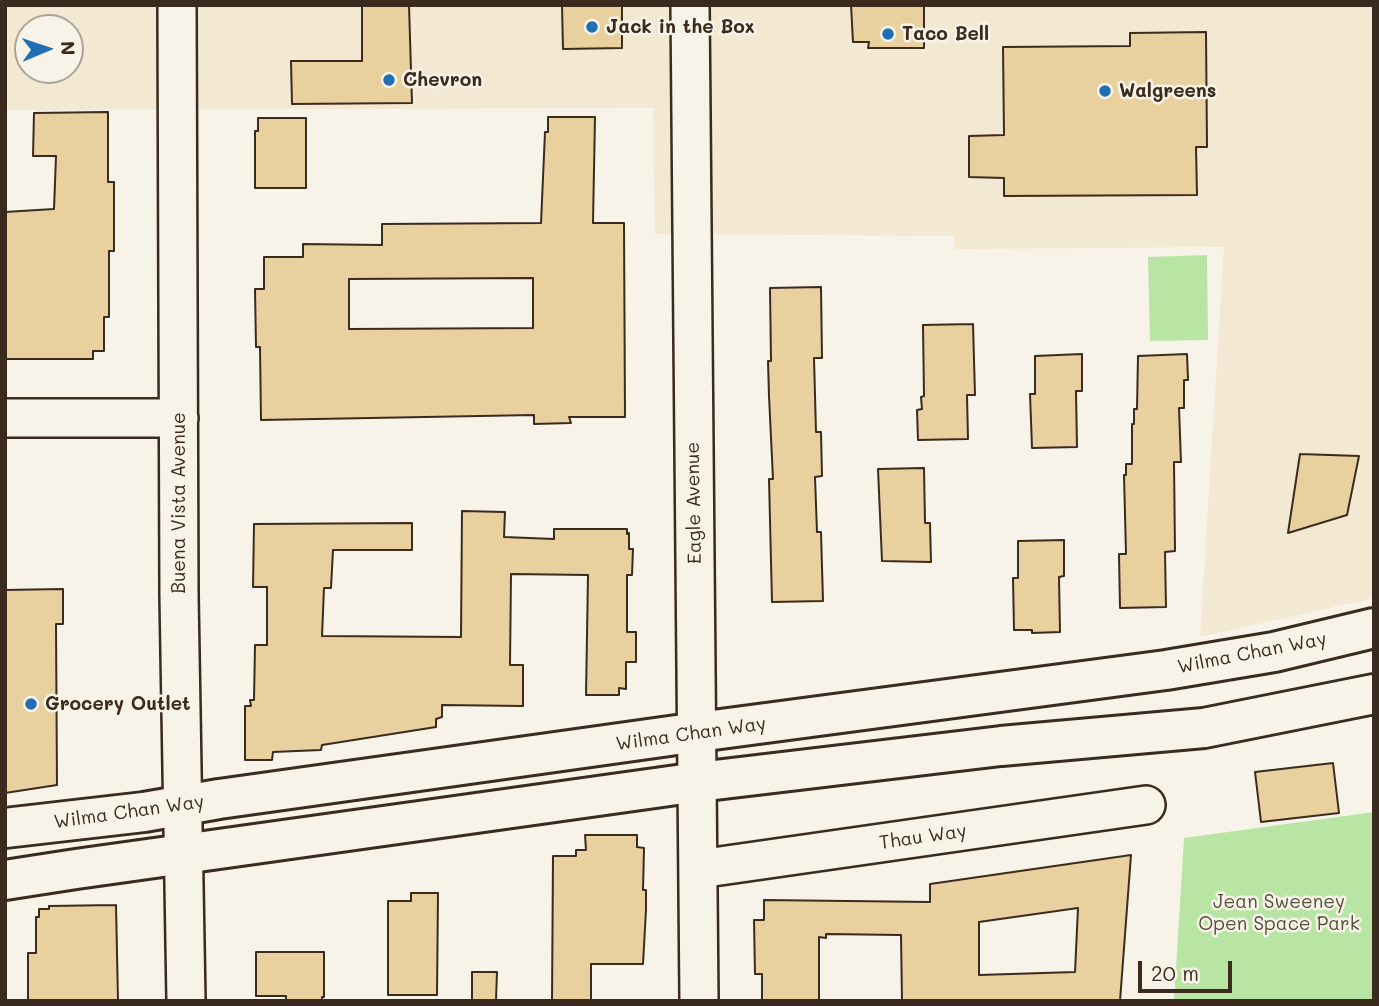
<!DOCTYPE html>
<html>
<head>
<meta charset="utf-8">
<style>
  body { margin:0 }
  #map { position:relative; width:1379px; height:1006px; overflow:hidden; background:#f7f3e8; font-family:Mali,sans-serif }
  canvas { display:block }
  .frame { position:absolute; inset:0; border:7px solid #3b2a1e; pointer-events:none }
  .north { position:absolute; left:14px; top:14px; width:70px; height:70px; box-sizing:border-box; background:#f7f3e8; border:2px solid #aca397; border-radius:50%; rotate:88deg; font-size:19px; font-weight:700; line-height:28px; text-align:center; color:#3b2a1e }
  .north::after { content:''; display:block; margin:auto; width:24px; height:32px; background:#1f6fb2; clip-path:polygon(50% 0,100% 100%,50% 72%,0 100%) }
  .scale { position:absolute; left:1138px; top:961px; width:94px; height:32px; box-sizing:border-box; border:4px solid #3b2a1e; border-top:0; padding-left:9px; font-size:21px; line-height:24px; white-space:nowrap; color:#3b2a1e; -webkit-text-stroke:5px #f7f3e8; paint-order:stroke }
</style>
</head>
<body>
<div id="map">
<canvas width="1379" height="1006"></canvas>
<div class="frame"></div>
<div class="north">N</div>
<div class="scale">20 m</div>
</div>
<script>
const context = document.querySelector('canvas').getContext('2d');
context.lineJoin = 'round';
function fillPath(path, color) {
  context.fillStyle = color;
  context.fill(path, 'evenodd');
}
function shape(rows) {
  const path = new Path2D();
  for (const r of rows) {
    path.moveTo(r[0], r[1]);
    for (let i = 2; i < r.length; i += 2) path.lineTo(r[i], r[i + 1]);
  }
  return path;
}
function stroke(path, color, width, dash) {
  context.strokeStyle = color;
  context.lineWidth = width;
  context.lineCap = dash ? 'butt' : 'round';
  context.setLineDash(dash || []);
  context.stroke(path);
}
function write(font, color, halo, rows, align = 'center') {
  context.font = font + ' Mali,sans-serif';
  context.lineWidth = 5;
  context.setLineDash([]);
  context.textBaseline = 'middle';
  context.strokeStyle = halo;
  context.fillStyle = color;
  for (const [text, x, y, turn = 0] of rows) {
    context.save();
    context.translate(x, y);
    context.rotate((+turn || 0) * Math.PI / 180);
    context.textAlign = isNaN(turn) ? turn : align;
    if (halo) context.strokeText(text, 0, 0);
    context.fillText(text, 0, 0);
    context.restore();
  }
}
fillPath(shape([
  [5,5,1374,5,1374,598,1200,637,1224,247,955,249,954,236,655,234,653,108,5,110],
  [28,28,70,28,70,70,28,70]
]), '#f3e8d2');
fillPath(shape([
  [1207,255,1208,340,1150,341,1148,257],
  [1374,812,1374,1001,1174,1001,1184,838]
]), '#b8e5a3');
const building = shape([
  [362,5,409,5,412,103,292,104,291,61,362,61,362,5],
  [562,5,622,5,622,48,563,49,562,5],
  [851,5,924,5,924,48,868,48,869,42,853,42,851,5],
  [1206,32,1207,147,1196,147,1197,195,1004,196,1004,178,969,177,969,136,1004,135,1003,47,1130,46,1130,33,1206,32],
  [108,112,108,182,114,182,114,251,109,251,109,317,104,317,104,351,93,351,93,359,5,359,5,212,54,209,56,156,33,156,34,113,108,112],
  [548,117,595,117,593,223,624,223,625,417,569,417,571,423,534,424,534,415,261,420,260,347,256,347,255,289,264,289,264,257,303,257,303,244,382,245,382,224,541,223,545,132,548,132,548,117],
  [533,278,533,328,349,329,349,279,533,278],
  [258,118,306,118,306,188,255,188,255,131,258,131,258,118],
  [821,287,822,358,814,358,816,432,821,432,822,476,815,477,817,532,821,532,823,601,772,602,769,479,773,479,769,396,768,361,771,361,770,288,821,287],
  [973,324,975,395,967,395,968,439,918,440,917,410,922,409,921,397,924,396,923,325,973,324],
  [1082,354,1082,391,1076,391,1077,447,1032,448,1030,394,1035,394,1035,356,1082,354],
  [1187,354,1188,380,1184,380,1184,408,1179,408,1181,462,1174,462,1175,551,1165,552,1166,607,1120,608,1119,554,1126,554,1124,475,1126,475,1126,464,1132,464,1132,424,1134,424,1134,409,1137,409,1138,356,1187,354],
  [1300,454,1359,456,1347,515,1288,533,1300,454],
  [924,468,925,523,930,523,931,562,882,561,878,469,924,468],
  [462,511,505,512,504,537,554,539,554,529,627,529,627,534,629,533,629,549,633,549,632,575,627,575,627,632,636,632,636,662,626,662,626,689,619,688,619,695,586,695,588,575,511,574,510,665,523,665,523,706,442,705,442,717,436,719,436,727,322,745,321,750,273,752,272,760,245,760,245,706,251,706,250,700,254,700,255,645,267,645,267,587,253,587,254,524,412,523,412,550,333,550,331,588,324,588,322,636,461,637,462,511],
  [1064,540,1064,576,1059,577,1060,632,1032,633,1032,630,1014,630,1013,578,1018,578,1018,541,1064,540],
  [63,589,63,624,56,624,57,785,5,793,5,590,63,589],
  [1333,763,1339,813,1261,822,1255,772,1333,763],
  [585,835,637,835,637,847,644,848,643,890,646,890,646,910,643,964,591,964,591,1001,552,1001,553,856,576,856,576,850,586,850,585,835],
  [1131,855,1120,1001,902,1001,901,935,826,934,826,938,819,937,819,1001,762,1001,762,974,755,974,754,920,764,920,764,900,930,902,930,884,1131,855],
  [1078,908,1075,972,979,975,979,922,1078,908],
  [411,893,438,893,437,995,388,995,388,901,411,901,411,893],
  [116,905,118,1001,28,1001,28,953,36,953,36,917,39,917,39,909,49,909,49,906,116,905],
  [256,952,324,952,324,997,322,997,322,1001,286,1001,286,996,256,996,256,952],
  [472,972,497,972,496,1001,472,1001,472,972]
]);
fillPath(building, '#e9d09f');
stroke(building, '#3b2a1e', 2);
const minor = shape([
  [177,5,179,595,186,1001],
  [690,5,699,1001],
  [5,418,179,418],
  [699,869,1146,805]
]);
const secondary = shape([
  [5,828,144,812,219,799,698,732,1166,670,1274,652,1374,628],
  [5,880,76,869,698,782,1001,746,1204,728,1374,694]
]);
stroke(minor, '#3b2a1e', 42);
stroke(secondary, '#3b2a1e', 44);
stroke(minor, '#f7f3e8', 37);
stroke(secondary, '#f7f3e8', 38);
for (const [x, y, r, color] of [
  [592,27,7,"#1f6fb2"],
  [888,34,7,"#1f6fb2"],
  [389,80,7,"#1f6fb2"],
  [1105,91,7,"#1f6fb2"],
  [31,704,7,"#1f6fb2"]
]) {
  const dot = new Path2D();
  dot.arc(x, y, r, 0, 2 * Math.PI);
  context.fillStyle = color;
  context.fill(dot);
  stroke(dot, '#f7f3e8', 2.5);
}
write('bold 19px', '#3b2a1e', '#f7f3e8', [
  ["Jack in the Box",606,27],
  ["Taco Bell",902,34],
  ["Chevron",403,80],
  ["Walgreens",1119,91],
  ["Grocery Outlet",45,704]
], 'left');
write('19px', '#3b2a1e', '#f7f3e8', [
  ["Buena Vista Avenue",179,503,-90],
  ["Eagle Avenue",694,503,-91],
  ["Wilma Chan Way",1252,653,-11],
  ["Wilma Chan Way",691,734,-8],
  ["Wilma Chan Way",129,812,-8],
  ["Thau Way",923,837,-8]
]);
write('19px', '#544f39', '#f7f3e8', [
  ["Jean Sweeney",1279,902],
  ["Open Space Park",1279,924]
]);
</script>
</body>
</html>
